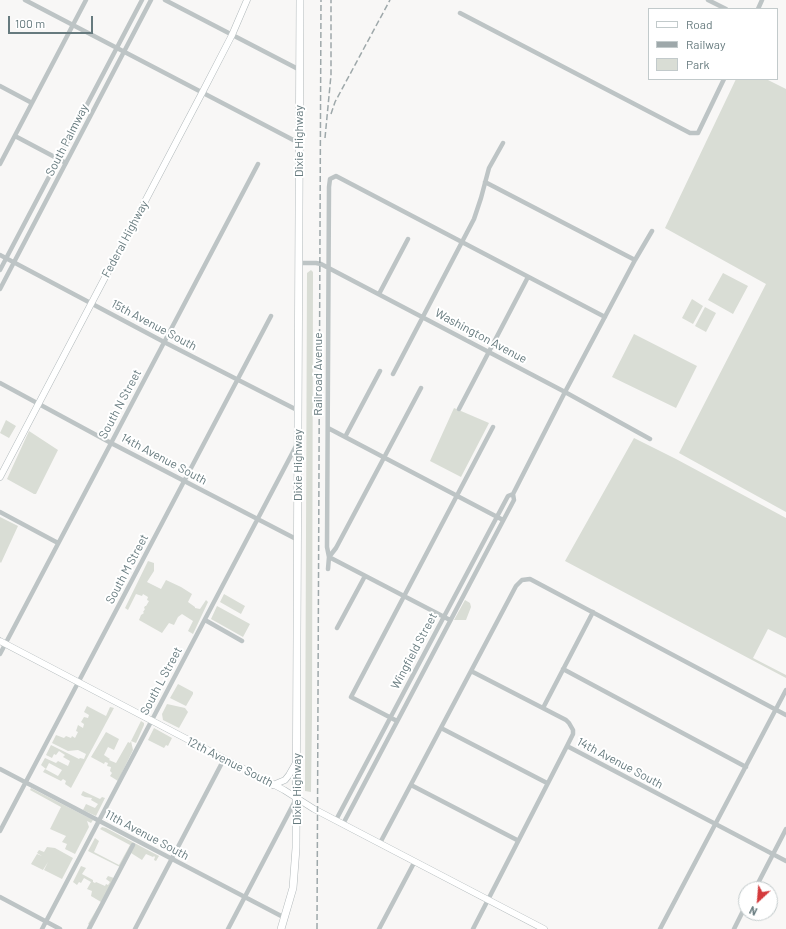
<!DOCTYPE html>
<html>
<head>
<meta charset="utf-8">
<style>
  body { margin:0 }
  #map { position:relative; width:786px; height:929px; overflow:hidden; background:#f8f7f6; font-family:Barlow,sans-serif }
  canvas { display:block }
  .legend { position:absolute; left:648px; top:8px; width:130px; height:72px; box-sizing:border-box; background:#fff; border:1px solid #c2cacb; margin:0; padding:5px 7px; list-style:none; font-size:12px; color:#667a7e }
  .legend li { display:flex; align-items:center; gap:8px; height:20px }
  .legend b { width:20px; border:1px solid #c2cacb }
  .north { position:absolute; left:738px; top:881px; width:40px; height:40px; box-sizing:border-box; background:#fff; border:1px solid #c2cacb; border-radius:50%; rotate:206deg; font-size:11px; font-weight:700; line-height:16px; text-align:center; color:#667a7e }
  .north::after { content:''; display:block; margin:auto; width:14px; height:18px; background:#d43a3c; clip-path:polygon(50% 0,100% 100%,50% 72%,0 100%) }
  .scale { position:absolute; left:8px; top:16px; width:85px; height:18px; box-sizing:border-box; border:2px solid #667a7e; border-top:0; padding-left:5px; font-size:12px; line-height:14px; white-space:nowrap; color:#667a7e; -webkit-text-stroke:3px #fff; paint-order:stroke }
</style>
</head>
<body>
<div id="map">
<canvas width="786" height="929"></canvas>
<ul class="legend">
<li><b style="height:5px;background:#fff"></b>Road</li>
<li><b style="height:5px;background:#9ea8aa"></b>Railway</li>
<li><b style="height:11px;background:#d9ddd5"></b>Park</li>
</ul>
<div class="north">N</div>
<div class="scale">100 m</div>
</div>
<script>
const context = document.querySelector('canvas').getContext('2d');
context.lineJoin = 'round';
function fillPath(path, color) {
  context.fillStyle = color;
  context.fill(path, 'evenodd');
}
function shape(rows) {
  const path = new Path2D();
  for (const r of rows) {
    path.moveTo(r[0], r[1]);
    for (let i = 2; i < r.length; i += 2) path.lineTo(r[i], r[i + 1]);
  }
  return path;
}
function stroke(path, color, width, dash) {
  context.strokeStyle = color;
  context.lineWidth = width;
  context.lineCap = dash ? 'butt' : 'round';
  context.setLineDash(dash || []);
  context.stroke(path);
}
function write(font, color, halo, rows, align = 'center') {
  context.font = font + ' Barlow,sans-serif';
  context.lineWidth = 4;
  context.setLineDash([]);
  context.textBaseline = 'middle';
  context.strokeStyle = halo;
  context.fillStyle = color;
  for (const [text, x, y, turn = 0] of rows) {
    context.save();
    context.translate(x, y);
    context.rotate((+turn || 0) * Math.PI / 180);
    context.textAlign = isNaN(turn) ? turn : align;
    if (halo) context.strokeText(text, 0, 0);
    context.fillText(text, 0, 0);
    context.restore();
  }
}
fillPath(shape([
  [736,79,766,79,786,89,786,512,679,453,766,284,665,228],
  [311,270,313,272,312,716,311,792,305,791,307,273],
  [723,273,748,286,733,314,708,300],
  [692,299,703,306,693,324,682,318],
  [705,307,716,313,706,332,695,326],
  [634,334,697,366,676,408,612,377],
  [454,408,489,423,461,477,430,461],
  [6,420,16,426,9,438,0,433],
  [29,431,58,450,36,494,34,494,7,479],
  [634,438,676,459,786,518,786,638,768,629,753,658,786,675,786,678,565,561],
  [0,517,18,526,1,563,0,562],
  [148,561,154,563,154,571,147,582,161,589,166,580,181,587,192,594,188,602,195,607,195,608,200,609,206,600,208,602,193,634,188,631,193,621,182,614,178,617,174,625,169,623,162,633,139,620,141,615,144,613,143,612,145,609,144,608,145,606,146,606,149,601,147,600,148,597,143,594,142,596,136,594,128,610,125,608],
  [224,594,245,606,241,614,220,602],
  [465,600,470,603,471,607,466,620,454,620],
  [217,606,250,624,243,637,211,619],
  [178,684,193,692,193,694,186,706,170,698],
  [167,704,185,708,188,712,179,728,163,720,162,714],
  [87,706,106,716,110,707,114,708,71,788,65,784,66,781,63,779,61,781,43,772,45,769,58,776,62,770,49,763,46,769,41,765,45,758,56,763,58,761,68,766,70,761,63,757,65,755,59,751,56,755,54,754,52,758,46,755,51,745,79,759,80,758,84,759,86,754,78,750,68,751,52,743,56,735,64,738,66,736,71,738,72,736,75,738,78,732,76,731,78,725,83,728,84,724,81,722,84,717,88,718,89,715,84,712],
  [141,721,144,723,144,725,136,743,131,741,133,750,118,781,110,776,112,773,110,771,111,767,107,766,108,763,105,762,104,764,91,757,106,732,119,739,114,750,108,747,104,755,110,759,109,760,116,763,128,742,130,743],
  [154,728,172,738,168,746,166,745,164,748,148,740],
  [31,788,93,820,91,823,87,821,89,827,75,854,65,849,67,844,62,842,66,836,50,829,61,807,30,790],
  [83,791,100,799,102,797,105,798,96,816,83,810,86,804,95,808,98,804,91,800,92,798,85,797,81,795],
  [102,827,106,828,159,856,156,861,154,860,155,857,154,856,153,857,146,854,142,860,131,853,91,926,88,924,101,902,91,896,92,891,87,889,91,882,84,878,81,883,79,882,77,885,73,882,81,866,86,868,82,874,93,880,93,882,95,883,96,882,105,886,106,884,108,885,110,882,106,879,108,876,114,878,120,867,88,851,95,838,99,841,94,852,119,865,130,845,100,829],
  [47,847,55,848,73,858,62,879,44,870,48,862,43,870,31,864,37,854,42,856,37,853,39,850,44,852]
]), '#d9ddd5');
const secondary = shape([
  [0,477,202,93,232,35,247,0],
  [0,641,284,790,314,809,544,929],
  [273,785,285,780,289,775,297,761]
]);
const primary = shape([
  [281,929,293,888,296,848,300,0]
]);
stroke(secondary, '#b0b8ba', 7);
stroke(primary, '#b1b8ba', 8);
stroke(shape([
  [25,0,299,143],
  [165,0,300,70],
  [708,0,726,9],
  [758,9,762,0],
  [460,13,690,133,698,133,724,79],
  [0,86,32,103],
  [15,136,66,163],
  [0,164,86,0],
  [485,182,635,260],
  [0,255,164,342,299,411],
  [299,263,316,263,321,264,565,392,650,439],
  [0,270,142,0],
  [0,289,151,0],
  [379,294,408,239],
  [393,374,474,219,481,198,489,168,503,143],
  [0,383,111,443,298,540],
  [421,388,336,548,329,557,450,620],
  [459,409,528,277],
  [328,428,503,520],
  [345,437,380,371],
  [0,512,58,543],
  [328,569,329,557,327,547,329,187,330,179,336,176,605,317],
  [205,620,242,641],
  [337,628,365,576],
  [0,654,258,164],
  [563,669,746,767],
  [471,671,566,720,569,723,573,730,573,734,567,746,473,929],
  [543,708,593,612],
  [397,721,351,697,493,427],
  [441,728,547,783],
  [567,746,786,861],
  [0,769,285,918],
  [411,785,517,840],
  [336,820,508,496,513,494],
  [343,824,514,500,513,494,565,392,635,260,652,231],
  [0,831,271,316],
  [380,843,516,586,522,580,530,579,786,715],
  [755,889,786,829],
  [0,897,60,929],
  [42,929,296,446],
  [89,929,133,845],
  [135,929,224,759],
  [228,929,295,801],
  [379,929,415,861],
  [660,929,786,690],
  [734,929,746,905]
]), '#bdc4c5', 4.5);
stroke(secondary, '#fff', 6);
stroke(primary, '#fff', 7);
stroke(shape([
  [331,114,335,102,390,0],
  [325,138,331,75,331,0],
  [317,929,321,0]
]), '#9ea8aa', 1.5, [6, 3]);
write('12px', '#667a7e', '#fff', [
  ["South Palmway",67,140,-63],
  ["Dixie Highway",299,141,-90],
  ["Federal Highway",125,239,-62],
  ["15th Avenue South",154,325,28],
  ["Washington Avenue",481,336,28],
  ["Railroad Avenue",318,374,-90],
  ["South N Street",120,404,-62],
  ["14th Avenue South",164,459,28],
  ["Dixie Highway",298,465,-90],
  ["South M Street",127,569,-62],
  ["Wingfield Street",414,651,-62],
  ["South L Street",161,681,-62],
  ["12th Avenue South",230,762,27],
  ["14th Avenue South",620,763,28],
  ["Dixie Highway",297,789,-90],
  ["11th Avenue South",147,835,28]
]);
</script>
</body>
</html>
